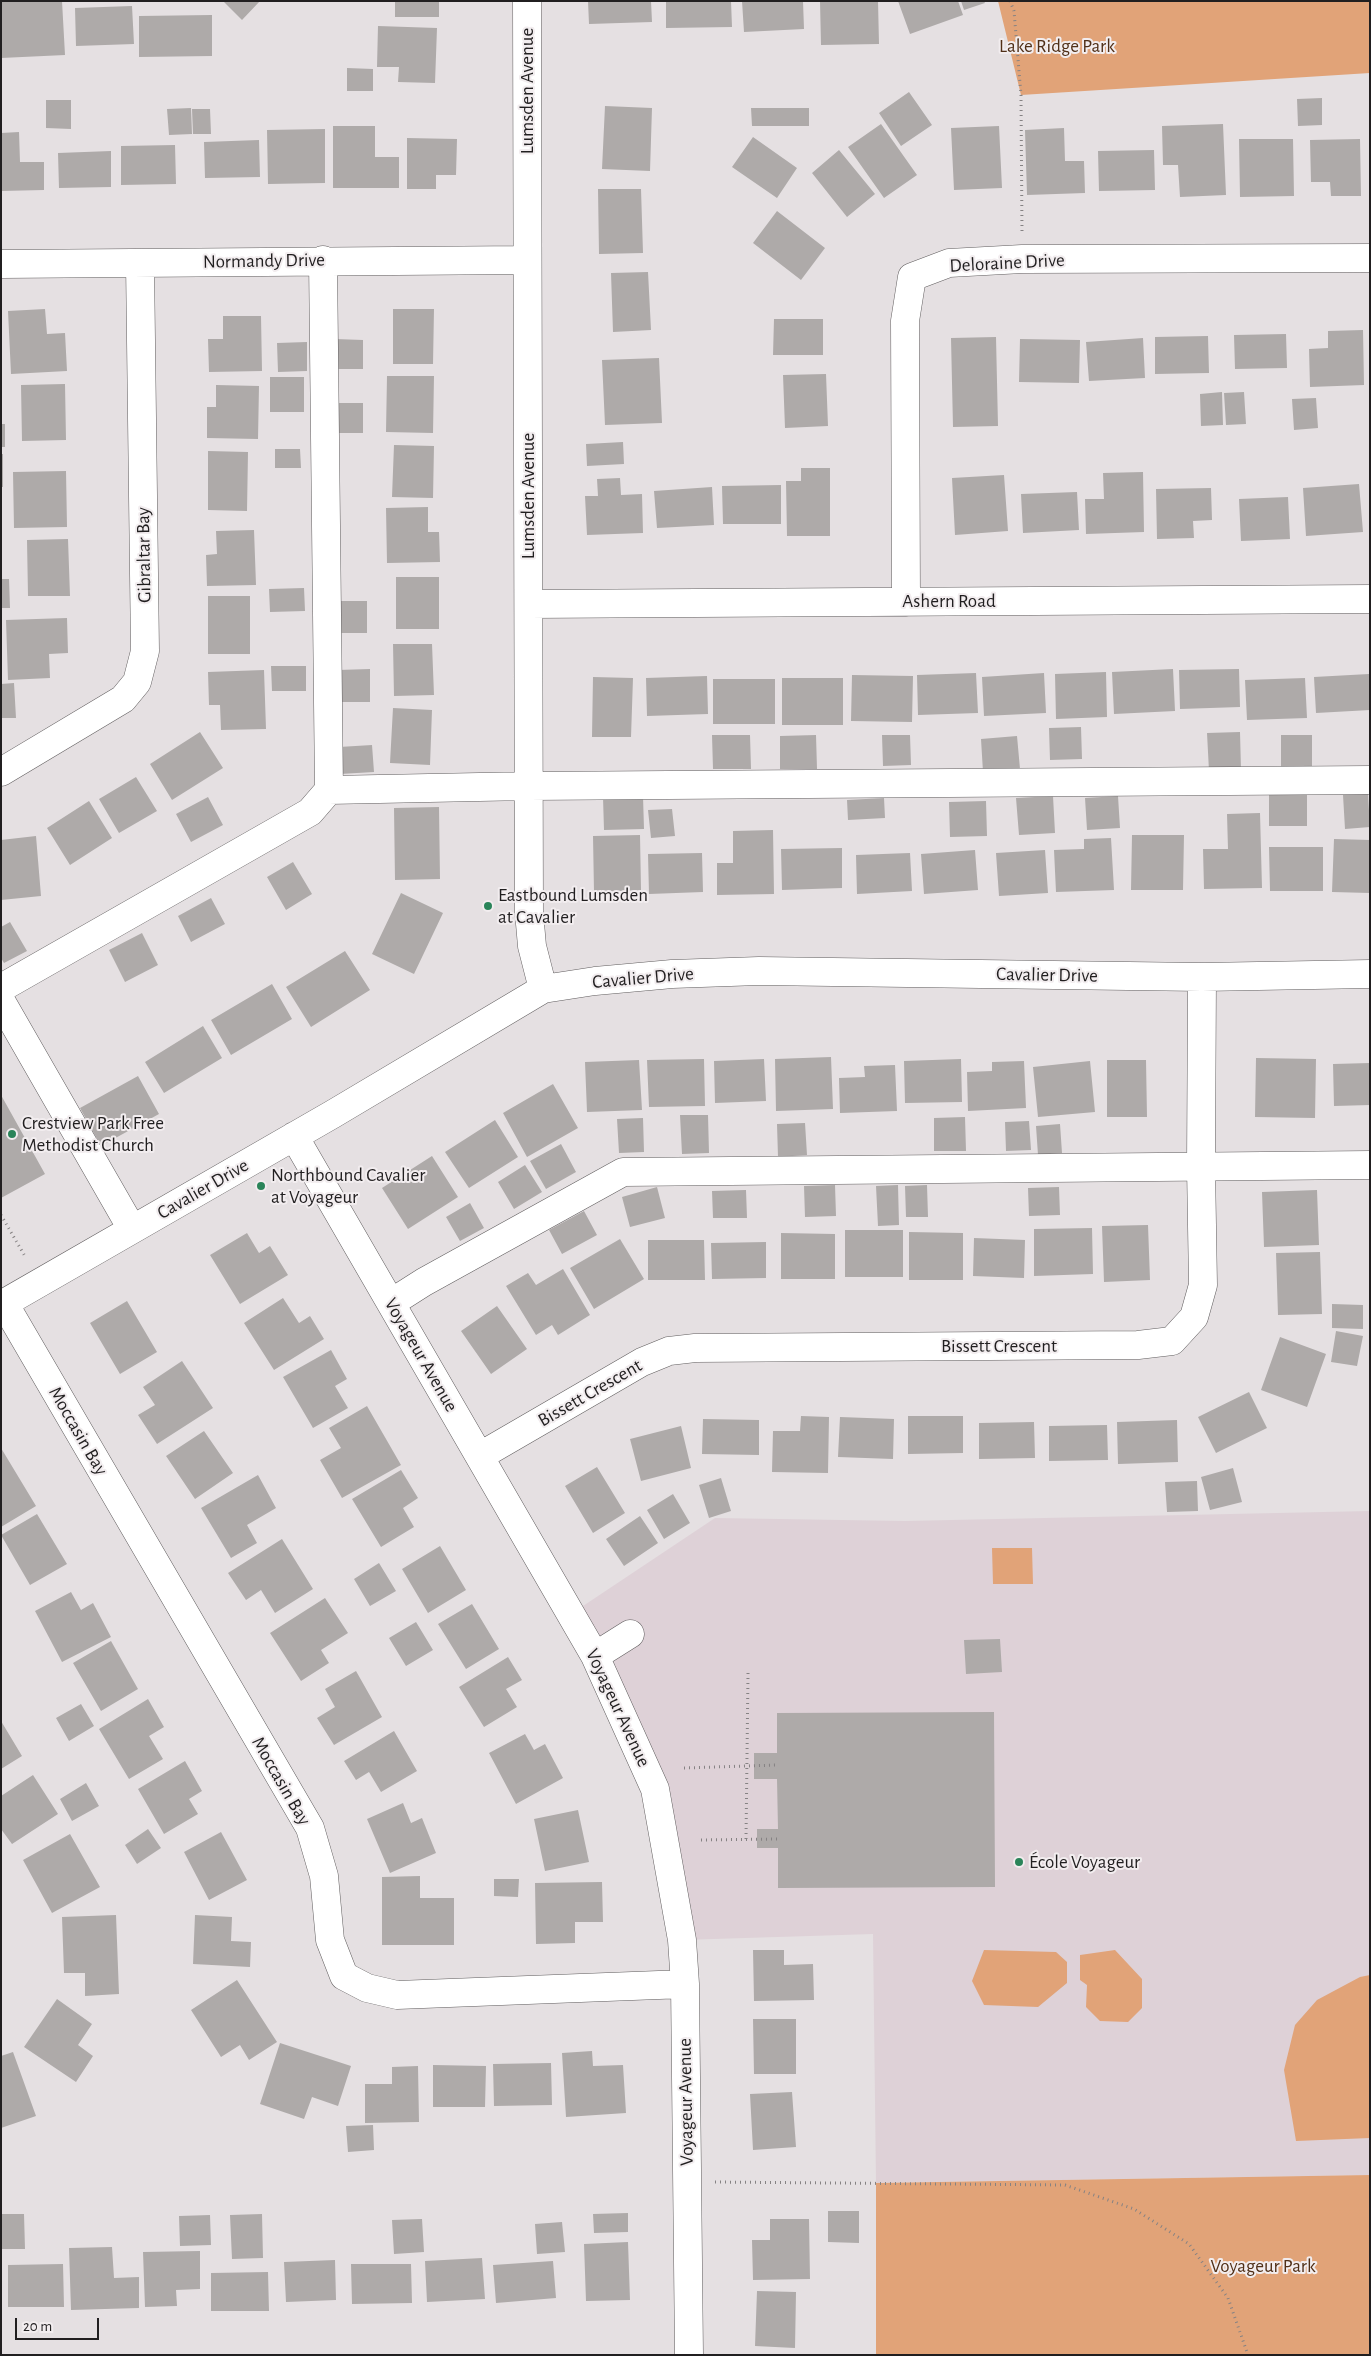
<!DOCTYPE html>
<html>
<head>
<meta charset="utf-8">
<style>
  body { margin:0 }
  #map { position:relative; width:1371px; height:2356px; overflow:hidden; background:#e5e0e2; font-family:"Alegreya Sans",sans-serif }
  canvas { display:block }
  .frame { position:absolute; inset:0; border:2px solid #211f20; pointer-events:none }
  .scale { position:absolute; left:15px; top:2318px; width:84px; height:22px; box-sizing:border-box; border:2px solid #211f20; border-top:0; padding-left:6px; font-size:15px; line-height:18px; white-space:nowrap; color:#211f20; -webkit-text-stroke:4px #f2edef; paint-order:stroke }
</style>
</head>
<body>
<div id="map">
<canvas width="1371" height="2356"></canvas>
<div class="frame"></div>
<div class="scale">20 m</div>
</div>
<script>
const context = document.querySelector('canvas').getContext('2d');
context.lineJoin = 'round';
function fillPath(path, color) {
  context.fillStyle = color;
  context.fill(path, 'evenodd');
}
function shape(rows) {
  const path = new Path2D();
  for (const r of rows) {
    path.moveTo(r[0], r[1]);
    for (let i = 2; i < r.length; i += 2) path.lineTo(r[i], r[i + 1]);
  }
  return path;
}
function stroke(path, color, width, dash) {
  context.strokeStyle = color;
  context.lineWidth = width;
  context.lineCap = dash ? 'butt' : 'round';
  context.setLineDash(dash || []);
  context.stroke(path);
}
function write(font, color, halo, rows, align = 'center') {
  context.font = font + ' "Alegreya Sans",sans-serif';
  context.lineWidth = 4;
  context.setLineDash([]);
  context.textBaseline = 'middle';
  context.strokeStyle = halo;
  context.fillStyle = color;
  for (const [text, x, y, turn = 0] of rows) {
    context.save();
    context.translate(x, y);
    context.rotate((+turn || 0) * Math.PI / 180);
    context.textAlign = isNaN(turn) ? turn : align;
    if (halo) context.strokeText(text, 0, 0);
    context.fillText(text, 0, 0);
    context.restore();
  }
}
fillPath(shape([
  [1370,1511,1370,2175,876,2183,873,1934,682,1940,655,1789,571,1614,715,1518,905,1521]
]), '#ded1d7');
fillPath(shape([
  [998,1,1370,1,1370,73,1021,95],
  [992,1548,1032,1548,1033,1584,993,1584],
  [984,1950,1056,1952,1067,1962,1067,1983,1038,2007,984,2005,972,1981],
  [1115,1950,1142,1979,1142,2008,1128,2022,1100,2021,1086,2007,1087,1985,1080,1980,1080,1955],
  [1370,1975,1370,2138,1296,2141,1284,2070,1295,2025,1317,2000,1360,1977],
  [1370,2175,1370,2355,876,2355,876,2183]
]), '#e1a378');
fillPath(shape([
  [1,1,62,1,65,55,1,58],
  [223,1,260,1,242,20],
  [395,1,439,1,439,17,395,17],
  [588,1,651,1,652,22,589,24],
  [666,1,731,1,732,27,666,28],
  [742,1,803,1,804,29,744,32],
  [820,1,878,1,879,44,821,45],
  [898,1,958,1,963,15,910,34],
  [961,1,984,1,985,3,964,10],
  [132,6,134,44,76,46,75,8],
  [212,15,212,56,139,57,139,16],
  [378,26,437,28,435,83,398,82,399,67,377,67],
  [347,68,373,69,373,91,347,91],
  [909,92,932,125,901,146,879,113],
  [1322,98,1322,125,1298,126,1297,99],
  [46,100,71,100,71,129,46,128],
  [605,106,652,108,650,171,602,169],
  [191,108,192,134,169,135,167,109],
  [751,108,809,108,809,126,752,126],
  [192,109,210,109,211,134,193,134],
  [881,124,917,175,884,198,848,147],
  [1223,124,1226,195,1180,197,1178,165,1163,165,1162,126],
  [333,126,375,126,375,157,399,157,399,188,333,188],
  [999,126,1002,188,954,190,951,128],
  [1064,128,1065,161,1084,161,1085,193,1027,195,1025,130],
  [325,129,325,183,268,184,267,130],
  [19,132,20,162,44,162,44,190,1,191,1,133],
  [753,137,797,168,777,198,732,167],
  [407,138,457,139,456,175,436,175,436,189,407,189],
  [1239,139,1293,139,1294,196,1240,197],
  [1360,139,1361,196,1331,196,1330,182,1311,182,1310,140],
  [259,140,260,177,205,178,204,142],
  [175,145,176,184,121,185,121,146],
  [839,150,875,194,847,217,812,173],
  [1154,150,1155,190,1099,191,1098,151],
  [111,151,111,187,59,188,58,153],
  [598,189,641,189,643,253,599,254],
  [777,211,825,248,801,280,753,243],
  [648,272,651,330,613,332,611,273],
  [45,309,47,334,65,333,67,371,11,374,8,311],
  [393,309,434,309,433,364,393,364],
  [223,316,261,316,262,371,209,372,208,339,223,339],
  [774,319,823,319,823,355,773,355],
  [1363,330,1364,385,1310,387,1309,349,1328,348,1328,331],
  [1286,334,1287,368,1235,369,1234,335],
  [1208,336,1209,373,1155,374,1155,337],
  [996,337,998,426,953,427,951,338],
  [1143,338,1145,378,1089,381,1086,342],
  [335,339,363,340,363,369,335,369],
  [1020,339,1080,340,1079,383,1019,382],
  [307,342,307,371,278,372,277,343],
  [659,358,662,423,605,425,602,360],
  [826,374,828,426,785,428,783,375],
  [387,376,434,376,433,433,386,432],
  [270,377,304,377,304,412,270,412],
  [65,384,66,440,22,441,21,385],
  [216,385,259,386,258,439,207,438,207,407,216,407],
  [1222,392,1223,425,1201,426,1200,394],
  [1244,392,1246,424,1226,425,1224,393],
  [1316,398,1318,428,1294,430,1292,399],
  [334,403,363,403,363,433,334,433],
  [1,424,5,424,5,447,1,447],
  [623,442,624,464,587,466,586,444],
  [394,445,434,446,433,498,392,497],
  [275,449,300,449,301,468,275,468],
  [208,451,248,452,247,511,208,510],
  [1,454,3,454,3,487,1,487],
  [801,468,830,468,830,536,787,536,786,481,801,481],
  [66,471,67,527,14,528,13,472],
  [1143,472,1144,532,1086,534,1085,499,1104,499,1103,473],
  [1004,475,1008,531,955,535,952,478],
  [620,478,621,495,642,494,643,533,587,535,585,496,598,496,597,479],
  [1359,484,1363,532,1306,536,1303,488],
  [781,485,781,524,723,524,722,486],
  [712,487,714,525,657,528,654,491],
  [1211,488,1212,520,1193,521,1194,538,1157,539,1156,489],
  [1077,492,1079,530,1023,533,1021,494],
  [1288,497,1290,539,1241,541,1239,499],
  [428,507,428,532,439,532,440,562,387,563,386,508],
  [254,530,256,585,207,586,206,555,217,554,216,531],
  [68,539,70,596,28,596,27,540],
  [396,577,439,577,439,629,396,629],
  [1,579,9,579,10,608,1,608],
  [304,588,305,611,270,612,269,589],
  [208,596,250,596,250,654,208,654],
  [339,601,367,601,367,633,339,633],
  [67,618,68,653,49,654,50,678,8,680,6,620],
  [393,644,432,644,434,695,394,696],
  [271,666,306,666,306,691,272,691],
  [370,669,370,702,338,702,338,670],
  [1173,669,1175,711,1114,714,1112,672],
  [1239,669,1240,707,1180,709,1179,670],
  [264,670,266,729,221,730,220,705,209,705,208,672],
  [1106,672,1107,717,1056,719,1055,674],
  [976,673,978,713,918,715,917,675],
  [1044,673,1046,713,984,716,982,677],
  [1369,674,1370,710,1316,713,1314,677],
  [852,675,913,676,912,722,851,721],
  [707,676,708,714,647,716,646,678],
  [593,677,633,678,631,737,592,737],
  [782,678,843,678,843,725,782,725],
  [1305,678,1307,718,1247,720,1245,680],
  [713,679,775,679,775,724,713,724],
  [14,683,16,718,1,718,1,684],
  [393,708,432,710,430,765,390,763],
  [1081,727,1082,759,1050,760,1049,728],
  [200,732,223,768,172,800,150,764],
  [1240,732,1241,770,1209,771,1207,733],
  [712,735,750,735,751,769,713,769],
  [816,735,817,769,780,769,780,736],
  [882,735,910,735,911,765,883,766],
  [1281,735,1312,735,1312,766,1281,767],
  [1017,736,1020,769,983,772,981,739],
  [372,745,374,772,340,774,339,747],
  [136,777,157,811,119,833,99,799],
  [1269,793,1307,794,1307,826,1269,826],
  [1368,794,1370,827,1345,829,1343,795],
  [643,796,644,829,604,830,603,797],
  [1053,796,1055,833,1019,835,1016,798],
  [1118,796,1120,828,1087,830,1085,798],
  [208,797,223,825,191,842,176,814],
  [884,798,885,818,848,820,847,800],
  [89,801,112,838,70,865,47,828],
  [986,801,987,836,950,837,949,802],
  [439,807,440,879,395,880,394,808],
  [672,809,675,836,651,838,648,810],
  [1260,813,1262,888,1204,889,1203,849,1228,849,1227,814],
  [773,830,774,894,717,895,717,863,733,863,733,831],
  [640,835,641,890,594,892,593,836],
  [1132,835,1184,835,1183,890,1131,890],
  [36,836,41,896,1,900,1,840],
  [1111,838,1114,890,1056,892,1054,850,1084,849,1084,839],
  [1334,839,1370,840,1370,893,1332,892],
  [1269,847,1323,847,1323,891,1270,891],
  [842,848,842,888,782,890,781,849],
  [975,850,978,890,924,894,921,854],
  [1045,850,1048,893,999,896,996,853],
  [702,853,703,892,649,894,648,854],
  [910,853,912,891,857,894,856,855],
  [293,862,312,894,286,910,267,877],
  [401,893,443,913,414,974,372,954],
  [211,898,225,924,191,942,178,916],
  [10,922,27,951,4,963,1,958,1,927],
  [142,933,158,965,125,982,109,950],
  [345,951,370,990,311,1027,286,987],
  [272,984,292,1019,231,1055,211,1020],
  [203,1026,222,1058,164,1093,145,1062],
  [831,1057,833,1109,776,1111,775,1059],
  [1256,1058,1316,1059,1315,1118,1255,1117],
  [704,1059,705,1106,649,1107,647,1060],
  [764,1059,766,1101,715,1103,714,1061],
  [961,1059,962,1102,905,1103,904,1061],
  [639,1060,642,1110,587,1112,585,1062],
  [1107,1060,1146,1060,1147,1117,1107,1117],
  [1024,1061,1026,1108,968,1111,967,1072,992,1071,992,1062],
  [1090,1061,1095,1112,1038,1117,1033,1067],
  [1370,1063,1370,1105,1334,1106,1333,1064],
  [895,1065,897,1111,840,1113,839,1078,865,1077,864,1066],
  [138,1076,159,1114,101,1146,80,1108],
  [553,1084,578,1128,527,1157,503,1113],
  [1,1095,45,1174,1,1198],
  [680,1115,708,1115,709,1153,682,1154],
  [965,1117,966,1151,934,1151,934,1118],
  [643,1118,644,1152,619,1153,617,1119],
  [495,1120,518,1157,469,1188,445,1152],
  [1029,1121,1031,1150,1006,1151,1005,1122],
  [805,1123,807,1155,778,1157,777,1124],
  [1060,1124,1062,1153,1038,1155,1036,1126],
  [561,1144,576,1172,546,1189,530,1161],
  [432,1156,458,1197,408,1229,382,1188],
  [525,1165,542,1192,514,1209,498,1182],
  [835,1185,836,1216,805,1217,804,1186],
  [898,1185,899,1225,878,1226,876,1186],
  [927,1185,928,1217,906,1217,905,1186],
  [657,1187,665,1218,630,1227,622,1197],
  [1059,1187,1060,1215,1029,1216,1028,1188],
  [746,1190,747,1218,713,1218,712,1191],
  [1317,1190,1319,1245,1264,1247,1262,1192],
  [470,1203,484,1228,460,1241,446,1217],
  [584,1211,597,1235,562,1254,549,1230],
  [1148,1225,1150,1280,1104,1282,1102,1226],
  [1092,1228,1093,1274,1034,1276,1034,1229],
  [845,1230,903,1230,903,1277,845,1277],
  [909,1232,963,1233,963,1280,909,1280],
  [247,1233,259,1253,270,1246,288,1275,240,1304,210,1255],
  [781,1233,835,1234,835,1279,781,1279],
  [974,1238,1025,1240,1024,1278,973,1276],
  [620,1239,644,1279,594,1309,570,1268],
  [648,1240,704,1240,705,1280,648,1280],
  [766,1242,766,1278,712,1279,711,1243],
  [1320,1252,1322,1314,1278,1315,1276,1253],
  [563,1269,590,1315,558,1335,552,1325,536,1335,506,1286,528,1273,536,1285],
  [283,1298,299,1323,310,1316,324,1339,274,1370,244,1323],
  [127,1301,157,1352,120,1374,90,1323],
  [1332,1304,1363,1305,1363,1329,1332,1328],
  [497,1306,527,1349,491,1374,461,1331],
  [1336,1331,1363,1336,1357,1366,1331,1362],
  [1280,1337,1326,1354,1307,1407,1261,1390],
  [331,1350,347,1379,335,1386,348,1408,313,1428,283,1377],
  [182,1361,213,1408,157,1444,138,1415,155,1405,143,1387],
  [1249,1392,1267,1428,1216,1453,1198,1417],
  [367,1406,401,1465,342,1498,320,1460,341,1448,329,1428],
  [801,1416,829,1417,828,1473,772,1472,773,1431,800,1431],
  [908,1416,963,1416,963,1453,908,1454],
  [840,1417,894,1419,893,1459,838,1457],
  [703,1419,759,1420,759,1455,702,1454],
  [1177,1420,1178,1462,1118,1464,1117,1422],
  [1034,1422,1035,1458,979,1459,979,1423],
  [1107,1425,1108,1460,1049,1461,1049,1426],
  [681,1426,691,1468,641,1481,630,1439],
  [204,1431,233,1473,195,1499,166,1456],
  [1,1448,36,1506,1,1527],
  [597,1467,625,1513,593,1533,565,1486],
  [1233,1468,1242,1502,1210,1510,1201,1477],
  [401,1470,418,1498,403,1508,414,1527,381,1547,352,1499],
  [258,1475,276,1508,247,1525,257,1543,231,1558,201,1508],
  [721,1478,731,1511,709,1518,699,1485],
  [1197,1481,1198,1511,1167,1512,1165,1482],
  [673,1494,690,1523,664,1539,647,1510],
  [37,1514,67,1564,30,1585,1,1535],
  [640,1516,658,1543,624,1566,606,1539],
  [282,1539,313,1589,275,1613,261,1590,246,1600,228,1573],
  [440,1546,466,1590,428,1613,402,1569],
  [379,1563,396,1591,370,1606,354,1579],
  [71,1592,81,1610,93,1603,111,1637,62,1662,35,1611],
  [325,1598,348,1633,321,1650,329,1663,301,1681,270,1633],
  [472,1604,499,1649,466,1669,438,1624],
  [416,1622,433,1650,406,1666,389,1638],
  [1000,1639,1002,1672,966,1674,964,1640],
  [111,1641,138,1689,101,1711,73,1663],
  [508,1657,522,1680,506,1689,517,1707,484,1727,459,1687],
  [356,1671,382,1717,334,1745,317,1718,335,1707,325,1689],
  [148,1699,164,1727,149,1736,163,1759,129,1779,99,1729],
  [81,1704,94,1726,69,1741,56,1718],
  [994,1712,995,1887,778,1888,778,1848,757,1848,757,1829,778,1829,777,1779,754,1779,754,1753,777,1753,777,1713],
  [1,1721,22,1756,1,1769],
  [394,1731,417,1771,381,1792,369,1772,356,1780,344,1761],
  [525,1734,534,1750,545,1744,563,1778,516,1804,489,1753],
  [185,1761,202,1791,189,1799,198,1814,164,1834,138,1789],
  [33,1775,58,1814,12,1844,1,1829,1,1796],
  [86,1783,99,1806,72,1821,60,1799],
  [403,1803,411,1823,422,1818,436,1853,390,1873,367,1819],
  [578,1810,589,1862,545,1871,534,1819],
  [148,1829,161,1848,137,1864,125,1845],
  [221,1832,247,1880,209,1900,184,1852],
  [70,1834,100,1887,52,1913,23,1860],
  [420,1876,420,1898,454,1898,454,1945,382,1945,382,1877],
  [494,1879,519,1879,518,1897,494,1896],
  [602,1882,603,1922,575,1922,575,1943,536,1944,535,1883],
  [116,1915,119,1994,85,1996,85,1973,64,1973,62,1917],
  [195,1915,232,1917,231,1941,251,1942,250,1967,193,1964],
  [753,1950,784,1950,784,1965,813,1964,814,2000,754,2001],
  [237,1980,277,2042,249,2060,240,2045,221,2057,191,2010],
  [57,1999,92,2024,78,2045,93,2056,76,2082,24,2047],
  [753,2019,796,2019,796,2074,754,2074],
  [280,2043,351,2066,338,2106,312,2097,304,2119,260,2104],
  [592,2051,593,2066,623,2065,626,2113,566,2117,562,2053],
  [13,2052,36,2116,1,2128,1,2056],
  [551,2063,552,2105,494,2106,493,2064],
  [433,2065,486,2066,485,2107,433,2107],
  [418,2066,419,2122,365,2123,365,2084,392,2084,392,2067],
  [792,2092,796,2147,753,2150,750,2094],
  [373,2125,374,2150,348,2152,346,2126],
  [828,2211,859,2211,859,2243,828,2242],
  [628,2213,628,2232,594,2233,593,2214],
  [1,2214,24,2214,25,2249,1,2249],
  [262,2214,263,2258,232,2259,230,2215],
  [210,2215,211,2245,180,2246,179,2216],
  [422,2219,424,2252,394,2254,392,2220],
  [770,2219,809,2219,810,2279,753,2280,752,2240,770,2240],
  [562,2222,565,2252,537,2254,535,2224],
  [628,2242,630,2300,586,2301,584,2244],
  [112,2247,114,2278,139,2277,139,2308,71,2310,69,2248],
  [200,2251,200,2289,176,2290,177,2306,145,2307,143,2252],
  [482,2258,485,2299,427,2302,425,2261],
  [335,2260,336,2300,286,2302,284,2262],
  [553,2261,556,2298,496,2303,493,2265],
  [63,2264,64,2307,8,2307,8,2265],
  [351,2264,411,2264,412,2303,352,2304],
  [268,2272,269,2311,211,2311,211,2273],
  [757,2291,796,2292,795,2348,755,2346]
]), '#aeaaa9');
const minor = shape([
  [527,1,529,912,532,946,543,989],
  [323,260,329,790],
  [1,264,527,260],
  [906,602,905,321,912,277,949,263,1022,259,1370,258],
  [529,604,1370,599],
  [1,772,123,699,137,682,145,651,140,263],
  [1,988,310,812,329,790,529,786,1370,780],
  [1,1001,132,1229],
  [294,1136,595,1656,655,1789,682,1940,685,1984,689,2355],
  [4,1303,310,1828,324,1876,330,1940,344,1976,367,1988,397,1995,685,1984],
  [391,1303,424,1282,623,1172,1370,1165],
  [1,1305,333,1114,543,989,595,981,672,974,759,971,1202,977,1370,974],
  [480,1456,642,1362,669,1351,695,1348,1138,1345,1172,1341,1194,1317,1203,1285,1201,1167,1202,977],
  [595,1656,630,1634]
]);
stroke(minor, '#605d5e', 29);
stroke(shape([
  [1010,1,1014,11,1021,95,1022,232],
  [1,1215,26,1258],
  [684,1768,777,1765],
  [746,1839,748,1673],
  [701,1840,778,1839],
  [715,2182,1065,2185,1134,2209,1189,2244,1228,2298,1248,2355]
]), '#858283', 3, [1, 4]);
stroke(minor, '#fff', 28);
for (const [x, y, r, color] of [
  [488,906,5,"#2a8459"],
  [12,1134,5,"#2a8459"],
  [261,1186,5,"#2a8459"],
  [1019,1862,5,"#2a8459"]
]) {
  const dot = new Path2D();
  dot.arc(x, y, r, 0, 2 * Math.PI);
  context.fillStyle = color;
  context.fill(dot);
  stroke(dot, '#f2edef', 2);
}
write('19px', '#502f17', '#f2edef', [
  ["Lake Ridge Park",1057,46],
  ["Voyageur Park",1263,2266]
]);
write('19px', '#211f20', '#f2edef', [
  ["Lumsden Avenue",527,91,-90],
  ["Normandy Drive",264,261,-1],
  ["Deloraine Drive",1007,263,-3],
  ["Lumsden Avenue",528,496,-90],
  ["Gibraltar Bay",144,555,-91],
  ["Ashern Road",949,601],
  ["Cavalier Drive",1047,975,1],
  ["Cavalier Drive",643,978,-5],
  ["Cavalier Drive",203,1189,-30],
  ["Bissett Crescent",999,1346],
  ["Voyageur Avenue",421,1355,60],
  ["Bissett Crescent",590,1393,-30],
  ["Moccasin Bay",78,1431,60],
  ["Voyageur Avenue",618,1708,65],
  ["Moccasin Bay",281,1781,60],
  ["Voyageur Avenue",686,2102,-91]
]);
write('19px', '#211f20', '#f2edef', [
  ["Eastbound Lumsden",498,895],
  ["at Cavalier",498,917],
  ["Crestview Park Free",22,1123],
  ["Methodist Church",22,1145],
  ["Northbound Cavalier",271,1175],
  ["at Voyageur",271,1197],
  ["École Voyageur",1029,1862]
], 'left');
</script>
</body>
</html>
